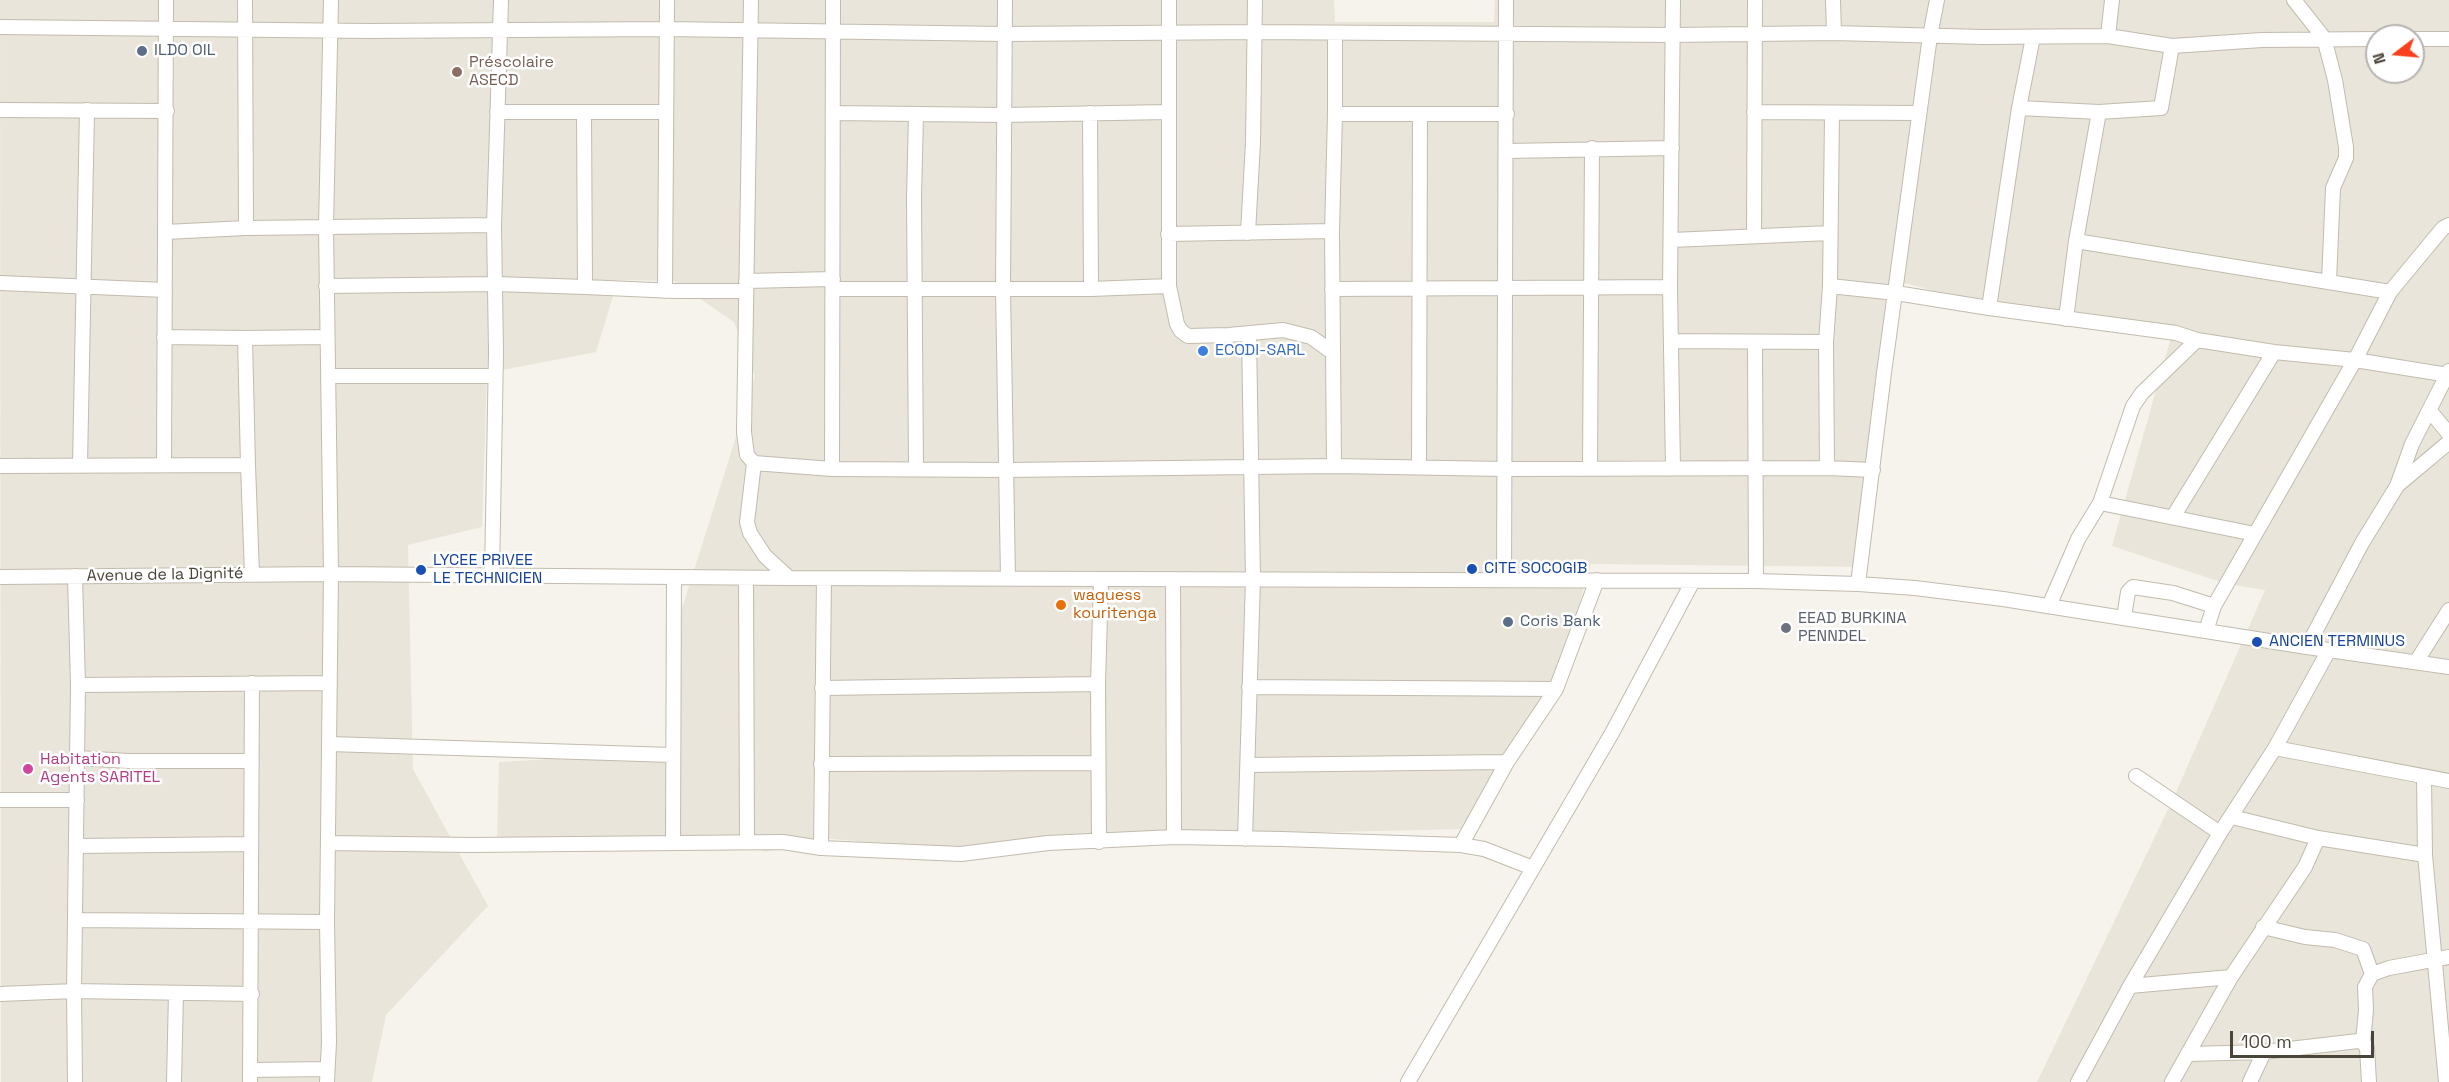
<!DOCTYPE html>
<html>
<head>
<meta charset="utf-8">
<style>
  body { margin:0 }
  #map { position:relative; width:2449px; height:1082px; overflow:hidden; background:#f6f3ec; font-family:"Space Grotesk",sans-serif }
  canvas { display:block }
  .north { position:absolute; left:2365px; top:24px; width:60px; height:60px; box-sizing:border-box; background:#fff; border:2px solid #b7b4b0; border-radius:50%; rotate:254deg; font-size:16px; font-weight:700; line-height:24px; text-align:center; color:#4b4439 }
  .north::after { content:''; display:block; margin:auto; width:21px; height:27px; background:#fc3f1d; clip-path:polygon(50% 0,100% 100%,50% 72%,0 100%) }
  .scale { position:absolute; left:2230px; top:1031px; width:144px; height:27px; box-sizing:border-box; border:3px solid #4b4439; border-top:0; padding-left:8px; font-size:18px; line-height:21px; white-space:nowrap; color:#4b4439; -webkit-text-stroke:4px #fff; paint-order:stroke }
</style>
</head>
<body>
<div id="map">
<canvas width="2449" height="1082"></canvas>
<div class="north">N</div>
<div class="scale">100 m</div>
</div>
<script>
const context = document.querySelector('canvas').getContext('2d');
context.lineJoin = 'round';
function fillPath(path, color) {
  context.fillStyle = color;
  context.fill(path, 'evenodd');
}
function shape(rows) {
  const path = new Path2D();
  for (const r of rows) {
    path.moveTo(r[0], r[1]);
    for (let i = 2; i < r.length; i += 2) path.lineTo(r[i], r[i + 1]);
  }
  return path;
}
function stroke(path, color, width, dash) {
  context.strokeStyle = color;
  context.lineWidth = width;
  context.lineCap = dash ? 'butt' : 'round';
  context.setLineDash(dash || []);
  context.stroke(path);
}
function write(font, color, halo, rows, align = 'center') {
  context.font = font + ' "Space Grotesk",sans-serif';
  context.lineWidth = 5;
  context.setLineDash([]);
  context.textBaseline = 'middle';
  context.strokeStyle = halo;
  context.fillStyle = color;
  for (const [text, x, y, turn = 0] of rows) {
    context.save();
    context.translate(x, y);
    context.rotate((+turn || 0) * Math.PI / 180);
    context.textAlign = isNaN(turn) ? turn : align;
    if (halo) context.strokeText(text, 0, 0);
    context.fillText(text, 0, 0);
    context.restore();
  }
}
fillPath(shape([
  [0,0,1334,0,1335,22,1494,22,1495,0,2449,0,2449,1082,2037,1082,2173,799,2265,590,2227,584,2112,546,2173,330,1982,303,1896,281,1863,567,1591,564,1554,690,1463,829,1249,834,981,851,819,838,765,852,744,839,497,842,499,762,671,752,675,631,755,376,734,322,674,281,618,280,596,352,487,373,482,527,408,545,413,769,488,906,386,1015,372,1082,1,1082],
  [2377,36,2413,36,2413,72,2377,72]
]), '#eae5da');
const minor = shape([
  [245,0,246,228],
  [751,0,744,432,747,455,754,463,832,469,1007,470,1334,466,1503,469,1827,468,1873,470],
  [1005,0,1003,289,1008,578],
  [1169,0,1169,286],
  [1673,0,1670,287,1673,468],
  [1833,0,1834,33],
  [2294,0,2324,38,2335,80,2346,147,2346,158,2333,188,2329,281],
  [0,27,369,31,667,29,1004,34,1255,32,1673,35,1834,33,1983,37,2108,36,2172,46,2262,40,2377,39],
  [2108,36,2112,0],
  [2413,39,2449,39],
  [2019,108,2099,112,2076,241,2066,319],
  [0,110,167,111],
  [497,112,666,112],
  [1754,112,1919,113],
  [2099,112,2161,108,2172,46],
  [833,113,1003,115,1168,112],
  [1090,113,1091,289],
  [916,114,914,198,916,469],
  [1335,114,1507,114],
  [1507,151,1672,148],
  [165,232,246,228,494,225],
  [1248,233,1253,142,1255,0],
  [1168,234,1332,231],
  [1754,235,1755,0],
  [1672,240,1830,233],
  [2076,241,2390,292],
  [746,281,833,279],
  [0,283,165,290],
  [326,286,496,284,585,287,584,112],
  [1830,286,1896,293,1989,308,2176,333,2197,340,2274,352,2355,360,2449,375],
  [585,287,675,291,745,291],
  [833,289,1091,289,1169,286,1177,324,1181,331,1188,336,1229,335,1283,330,1311,337,1332,352],
  [1332,289,1670,287],
  [665,291,667,0],
  [1989,308,2019,108,2033,37],
  [164,337,245,338,248,465],
  [245,338,327,337],
  [1671,341,1826,342],
  [1755,342,1756,581],
  [328,376,495,376],
  [2430,411,2449,434],
  [754,463,747,522,750,533,765,556,789,578],
  [164,464,166,0],
  [80,465,87,110],
  [0,466,248,465,252,574],
  [1334,466,1332,231,1335,114,1335,34],
  [1419,467,1420,114],
  [1590,468,1592,148],
  [1827,468,1826,342,1830,286,1832,114],
  [832,469,833,0],
  [2399,484,2449,442],
  [2100,503,2255,534],
  [2173,517,2274,352],
  [492,575,496,352,494,225,501,0],
  [75,576,78,685,74,991,75,1082],
  [0,577,331,574,789,578,1756,581,1858,584,1915,588,2003,599,2307,647,2449,667],
  [746,578,747,842],
  [1173,579,1174,837],
  [1504,580,1506,0],
  [1858,584,1884,373,1930,36,1937,0],
  [2049,606,2078,539,2100,503,2133,406,2142,393,2197,340],
  [2124,617,2128,592,2133,587,2173,593,2214,606],
  [2206,631,2214,606,2355,360,2390,292,2443,228,2449,225],
  [2307,647,2362,543,2397,486,2412,444,2449,371],
  [2416,662,2449,610],
  [78,685,330,683],
  [1249,687,1556,689],
  [822,688,1098,684],
  [330,744,672,755],
  [2275,748,2449,781],
  [78,758,129,761,251,761],
  [821,764,1098,763],
  [1248,765,1507,762],
  [2136,776,2220,833],
  [2424,778,2425,855,2446,1082],
  [0,800,77,800],
  [2232,817,2318,838,2425,855],
  [1245,839,1253,579,1249,334],
  [1099,842,1098,684,1101,579],
  [329,843,471,845,783,842,821,848,961,854,1048,843,1174,837,1282,839,1461,845,1484,849,1533,868],
  [673,843,674,577],
  [1461,845,1507,762,1556,689,1597,580],
  [76,846,251,844],
  [821,848,824,578],
  [76,920,327,922],
  [2263,927,2305,937,2335,940,2363,949,2372,974],
  [2130,986,2231,977],
  [0,994,74,991,252,994],
  [2363,1042,2366,1010,2365,987,2372,974,2389,968,2449,957],
  [2189,1054,2264,1052,2358,1041,2363,1042,2367,1048,2369,1082],
  [250,1070,327,1069],
  [174,1082,176,993],
  [250,1082,252,683],
  [327,1082,329,1042,327,922,331,574,326,227,331,0],
  [1408,1082,1612,733,1693,581],
  [2078,1082,2130,986,2220,833,2275,748,2329,650],
  [2172,1082,2231,977,2305,867,2318,838],
  [2250,1082,2264,1052]
]);
stroke(minor, '#c2bbae', 16);
stroke(minor, '#fff', 14);
for (const [x, y, r, color] of [
  [142,51,6,"#5c6f8a"],
  [457,72,6,"#8d6e63"],
  [1203,351,6,"#3f7fe0"],
  [1472,569,6,"#1a4fb4"],
  [421,570,6,"#1a4fb4"],
  [1061,605,6,"#e8710a"],
  [1508,622,6,"#5c6f8a"],
  [1786,628,6,"#6b7280"],
  [2257,642,6,"#1a4fb4"],
  [28,769,6,"#d1479c"]
]) {
  const dot = new Path2D();
  dot.arc(x, y, r, 0, 2 * Math.PI);
  context.fillStyle = color;
  context.fill(dot);
  stroke(dot, '#fff', 2);
}
write('16px', '#4e5e75', '#fff', [
  ["ILDO OIL",154,51],
  ["Coris Bank",1520,622]
], 'left');
write('16px', '#785e54', '#fff', [
  ["Préscolaire",469,63],
  ["ASECD",469,81]
], 'left');
write('16px', '#366cbe', '#fff', [
  ["ECODI-SARL",1215,351]
], 'left');
write('16px', '#164399', '#fff', [
  ["LYCEE PRIVEE",433,561],
  ["LE TECHNICIEN",433,579],
  ["CITE SOCOGIB",1484,569],
  ["ANCIEN TERMINUS",2269,642]
], 'left');
write('16px', '#4b4439', '#fff', [
  ["Avenue de la Dignité",165,575,-1]
]);
write('16px', '#c56008', '#fff', [
  ["waguess",1073,596],
  ["kouritenga",1073,614]
], 'left');
write('16px', '#5b616d', '#fff', [
  ["EEAD BURKINA",1798,619],
  ["PENNDEL",1798,637]
], 'left');
write('16px', '#b23c85', '#fff', [
  ["Habitation",40,760],
  ["Agents SARITEL",40,778]
], 'left');
</script>
</body>
</html>
